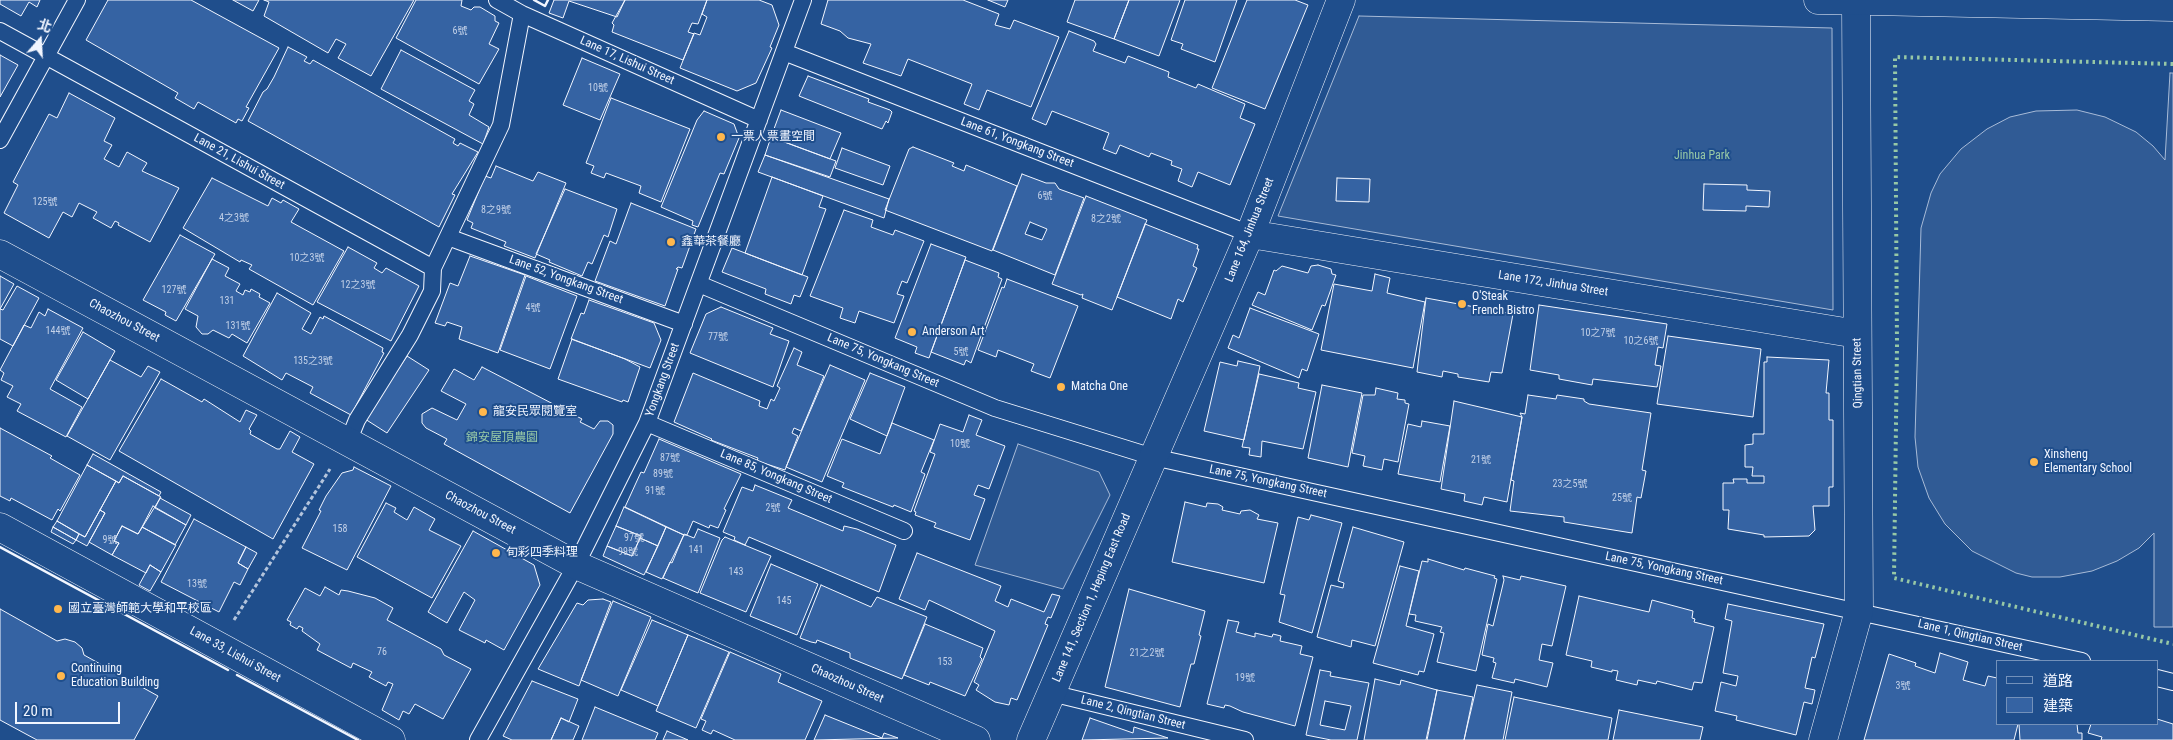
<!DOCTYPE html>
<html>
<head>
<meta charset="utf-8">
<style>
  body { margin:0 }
  #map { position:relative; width:2173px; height:740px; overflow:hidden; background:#1f4e8c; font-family:"Roboto Condensed","Noto Sans TC",sans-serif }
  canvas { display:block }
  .legend { position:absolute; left:1996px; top:660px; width:162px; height:65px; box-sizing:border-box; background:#1f4e8c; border:1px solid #7391ba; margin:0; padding:6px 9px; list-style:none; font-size:15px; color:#f2f6ff }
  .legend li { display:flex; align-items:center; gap:10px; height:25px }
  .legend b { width:25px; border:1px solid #7391ba }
  .north { position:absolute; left:15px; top:15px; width:50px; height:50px; -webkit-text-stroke:4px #1f4e8c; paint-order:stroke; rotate:19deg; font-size:14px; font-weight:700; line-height:20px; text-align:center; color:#f2f6ff }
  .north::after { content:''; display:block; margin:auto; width:18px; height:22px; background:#f2f6ff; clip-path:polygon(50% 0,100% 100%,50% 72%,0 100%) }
  .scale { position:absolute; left:15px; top:702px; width:105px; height:22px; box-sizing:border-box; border:2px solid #f2f6ff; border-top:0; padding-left:6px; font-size:15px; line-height:18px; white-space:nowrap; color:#f2f6ff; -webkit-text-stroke:4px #1f4e8c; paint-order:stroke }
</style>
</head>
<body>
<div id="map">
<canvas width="2173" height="740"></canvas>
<ul class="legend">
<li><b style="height:6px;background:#1f4e8c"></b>道路</li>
<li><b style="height:14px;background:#3563a3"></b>建築</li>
</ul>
<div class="north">北</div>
<div class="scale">20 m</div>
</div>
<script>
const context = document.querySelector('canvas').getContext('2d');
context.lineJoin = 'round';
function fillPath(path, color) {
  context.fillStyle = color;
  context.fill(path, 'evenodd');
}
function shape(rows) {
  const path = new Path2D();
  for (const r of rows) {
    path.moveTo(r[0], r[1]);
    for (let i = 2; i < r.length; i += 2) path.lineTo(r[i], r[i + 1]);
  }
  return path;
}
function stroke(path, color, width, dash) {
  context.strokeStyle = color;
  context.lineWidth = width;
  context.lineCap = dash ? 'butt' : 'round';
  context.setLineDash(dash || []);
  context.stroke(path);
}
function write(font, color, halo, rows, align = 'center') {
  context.font = font + ' "Roboto Condensed","Noto Sans TC",sans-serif';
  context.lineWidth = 4;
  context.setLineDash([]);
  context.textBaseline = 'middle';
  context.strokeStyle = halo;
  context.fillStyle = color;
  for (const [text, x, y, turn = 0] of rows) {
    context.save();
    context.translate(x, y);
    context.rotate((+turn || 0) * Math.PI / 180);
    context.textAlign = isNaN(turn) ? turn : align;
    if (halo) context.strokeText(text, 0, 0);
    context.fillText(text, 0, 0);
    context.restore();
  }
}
const built = shape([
  [1359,16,1832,28,1833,310,1278,216,1359,16],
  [2170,73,2173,73,2173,627,2154,627,2154,533,2139,548,2117,561,2092,571,2060,577,2032,577,2016,573,1972,551,1945,524,1929,498,1918,467,1915,437,1921,228,1931,193,1940,174,1961,149,1987,129,2010,117,2036,111,2077,110,2105,117,2136,132,2153,146,2165,160,2170,73],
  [1018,444,1099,472,1110,495,1063,589,975,565,1018,444]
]);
fillPath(built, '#305b95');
stroke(built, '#a8bbd7', 1);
const building = shape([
  [0,0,40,0,37,7,29,2,21,16,0,4,0,0],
  [108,0,191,0,279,48,246,107,249,108,242,121,238,119,236,123,198,102,194,109,175,98,178,93,86,40,108,0],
  [233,0,259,0,253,11,233,0],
  [264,0,414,0,371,76,338,58,346,44,336,39,328,53,264,16,269,2,264,0],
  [416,0,462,0,461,6,471,10,474,7,480,7,495,16,495,21,499,23,489,44,499,49,479,84,396,38,416,0],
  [554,0,625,0,617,17,569,1,563,18,549,13,554,0],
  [625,0,707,0,698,24,692,23,688,32,694,34,683,60,612,32,614,25,612,23,625,0],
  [707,0,759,0,772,5,779,25,770,47,772,48,756,83,737,91,680,68,694,33,700,35,707,17,702,14,707,0],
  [828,0,963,0,999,14,995,25,1010,29,1014,20,1059,37,1031,107,987,90,979,110,964,104,972,84,908,59,901,76,863,63,871,44,848,38,840,31,821,24,828,0],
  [988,0,1008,0,1005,7,988,0],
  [1075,0,1129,0,1114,39,1067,22,1075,0],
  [1129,0,1180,0,1159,56,1114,39,1129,0],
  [1185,0,1237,0,1215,62,1181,49,1183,44,1171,40,1185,0],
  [1247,0,1295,0,1308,5,1265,109,1212,88,1247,0],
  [1069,31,1094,41,1096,44,1093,51,1125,63,1128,56,1169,72,1168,77,1196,88,1198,84,1245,104,1240,118,1255,124,1230,185,1198,172,1192,187,1178,181,1182,169,1171,165,1172,161,1151,153,1149,157,1120,145,1116,154,1103,149,1109,133,1052,111,1046,125,1032,119,1069,31],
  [288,47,307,57,304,61,310,64,313,60,455,139,453,143,458,146,460,143,478,152,452,194,455,195,439,227,248,121,263,92,267,89,274,77,288,47],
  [401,50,475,90,469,101,474,104,469,115,489,127,483,144,381,89,401,50],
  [0,55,18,65,0,97,0,55],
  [582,58,620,74,600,120,563,105,582,58],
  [808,76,869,99,868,102,890,110,892,112,888,123,886,121,882,129,799,96,808,76],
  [69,93,115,118,104,141,112,145,104,159,119,167,127,152,147,163,142,171,179,188,150,242,118,225,119,223,115,221,111,228,93,218,97,212,79,203,72,217,63,212,49,238,4,213,18,185,13,182,49,114,57,118,69,93],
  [611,98,690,129,661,202,639,193,641,186,606,173,604,178,591,173,594,166,586,163,611,98],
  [781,110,841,133,830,159,771,137,781,110],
  [704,111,734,124,739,138,724,174,720,173,698,227,692,225,693,221,661,207,697,120,704,111],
  [771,137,836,161,830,177,765,155,771,137],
  [913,147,954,163,952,166,964,171,966,165,1017,186,992,251,885,210,909,149,913,147],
  [842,148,890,166,883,185,835,168,842,148],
  [765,155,889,199,884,218,758,172,765,155],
  [496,166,533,181,538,172,566,183,535,258,504,246,506,242,471,228,473,223,467,220,485,176,491,178,496,166],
  [1022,174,1046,183,1055,183,1059,189,1084,198,1055,275,993,250,1022,174],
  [1030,222,1047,229,1042,240,1025,234,1030,222],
  [772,177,823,196,819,207,826,209,802,275,745,253,772,177],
  [212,178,268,206,272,198,281,203,283,200,299,209,291,222,344,251,313,305,249,269,252,265,241,260,240,262,183,228,212,178],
  [1337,178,1370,179,1369,202,1336,201,1337,178],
  [1704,184,1747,185,1747,190,1770,191,1769,207,1746,206,1746,211,1703,210,1704,184],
  [565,189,617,209,608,237,604,235,592,264,588,262,582,276,549,262,550,260,536,254,565,189],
  [1086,196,1147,220,1112,310,1082,298,1083,294,1081,295,1052,284,1086,196],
  [631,203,696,229,682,268,678,267,676,269,678,269,665,306,595,281,610,241,616,244,631,203],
  [844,210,873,220,871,227,893,235,895,230,924,241,907,283,902,281,897,294,904,296,894,323,859,311,855,323,840,318,843,308,810,296,844,210],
  [1145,224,1198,245,1197,249,1199,249,1193,266,1197,268,1183,302,1178,299,1171,319,1117,297,1145,224],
  [180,235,215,254,176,321,165,315,166,312,143,300,180,235],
  [931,244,966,257,929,358,915,353,917,347,895,338,931,244],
  [348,247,377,263,374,268,382,273,386,268,419,286,391,341,317,302,348,247],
  [732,248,808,277,800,297,794,295,791,304,765,294,766,289,722,272,732,248],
  [470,256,525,275,498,353,459,339,462,327,447,322,445,326,435,323,450,283,458,286,470,256],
  [212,259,229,268,225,276,240,284,236,291,243,295,245,290,250,292,251,289,260,294,259,297,270,303,247,343,232,334,229,338,213,330,208,334,202,334,196,327,198,316,185,309,212,259],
  [965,260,999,273,998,277,1002,279,971,363,966,360,964,365,931,352,965,260],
  [1318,265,1331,269,1332,274,1336,275,1325,306,1322,305,1312,330,1252,305,1258,292,1265,295,1274,270,1276,271,1282,266,1308,273,1311,266,1318,265],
  [1375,274,1390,278,1387,293,1425,302,1413,368,1321,350,1334,284,1372,291,1375,274],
  [0,276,14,284,0,309,3,310,17,286,39,298,13,346,0,339,0,276],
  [526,276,577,296,550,369,500,350,526,276],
  [1007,279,1078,306,1050,378,1031,371,1034,364,998,350,996,357,978,350,1002,287,1004,288,1007,279],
  [277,293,311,313,302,329,311,334,320,317,323,319,324,316,383,348,382,352,384,353,351,415,310,393,313,387,286,373,282,380,243,356,277,293],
  [1426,298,1513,314,1502,373,1491,372,1489,382,1458,377,1458,374,1443,371,1442,377,1417,372,1426,298],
  [589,300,654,323,661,340,650,368,571,339,581,313,584,314,589,300],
  [1539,305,1667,324,1663,348,1658,347,1655,365,1661,366,1657,387,1593,379,1592,385,1559,379,1559,375,1530,370,1539,305],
  [721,307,773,328,770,334,789,341,773,387,690,353,706,314,721,307],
  [1250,308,1319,334,1307,371,1302,369,1299,378,1228,348,1233,335,1239,338,1250,308],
  [48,309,83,328,50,389,82,407,66,437,17,411,21,404,7,397,13,386,1,380,4,373,0,370,24,325,31,328,39,312,45,316,48,309],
  [83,332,115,351,88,399,56,380,83,332],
  [1668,336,1761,349,1753,417,1657,404,1668,336],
  [572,339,625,359,640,367,628,402,623,400,622,402,558,379,572,339],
  [794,348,802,352,797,365,824,376,801,431,794,428,792,433,798,436,785,470,757,461,758,458,711,440,712,439,674,422,693,373,760,401,759,406,767,409,771,399,774,401,780,388,777,386,794,348],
  [407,356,429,370,387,433,365,419,407,356],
  [1767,357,1829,360,1826,393,1829,393,1829,420,1833,420,1833,487,1829,487,1829,506,1813,506,1815,530,1809,536,1764,537,1764,535,1728,529,1729,510,1723,510,1723,483,1734,483,1733,479,1747,479,1747,483,1764,483,1764,476,1752,476,1753,467,1745,467,1745,445,1753,444,1753,434,1764,434,1764,362,1767,362,1767,357],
  [110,360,141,377,148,366,160,372,110,460,67,436,110,360],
  [1238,361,1260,366,1244,440,1204,431,1220,362,1237,366,1238,361],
  [830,365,865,380,822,482,786,467,830,365],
  [482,367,582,419,580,422,594,429,600,421,608,421,613,425,613,434,570,513,444,444,447,439,426,428,422,423,422,414,432,408,457,420,466,404,441,391,454,369,474,380,482,367],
  [870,373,905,387,887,436,850,419,870,373],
  [1259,374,1299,383,1298,388,1316,392,1303,449,1262,441,1261,457,1249,455,1250,448,1242,447,1259,374],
  [161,379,202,402,204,399,240,422,246,410,257,415,249,429,251,431,250,434,277,449,280,449,290,431,300,437,292,452,314,464,273,539,119,451,161,379],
  [1322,385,1362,393,1348,467,1308,458,1322,385],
  [1376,388,1398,393,1397,399,1405,400,1405,403,1409,404,1398,462,1384,459,1382,470,1363,466,1365,456,1352,453,1363,395,1375,395,1376,388],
  [1528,395,1556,399,1557,395,1584,399,1584,401,1589,404,1651,413,1642,470,1646,471,1641,498,1637,497,1632,533,1564,522,1564,517,1510,511,1514,481,1511,480,1522,417,1520,413,1525,414,1528,395],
  [1454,401,1522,417,1507,502,1484,497,1482,505,1464,501,1465,494,1441,489,1454,401],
  [969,415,982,420,976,435,1005,446,989,489,978,485,974,495,985,499,970,540,934,527,936,523,915,515,916,512,914,511,935,454,930,452,940,424,963,432,969,415],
  [1422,421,1450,426,1440,482,1398,474,1408,424,1421,427,1422,421],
  [892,423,934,440,921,472,925,474,911,512,894,505,893,507,842,487,844,483,827,476,842,439,880,454,892,423],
  [0,428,52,456,50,458,80,475,60,511,58,509,52,520,11,498,10,501,0,496,0,428],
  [659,439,741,474,724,509,726,510,718,528,710,525,709,528,693,521,687,535,684,535,625,507,641,472,644,473,659,439],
  [93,454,161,492,159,496,123,476,119,483,87,465,93,454],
  [87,465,116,481,85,537,57,521,87,465],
  [354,467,391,486,347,570,302,548,321,511,319,510,326,496,342,473,353,470,354,467],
  [123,476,161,497,138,534,122,526,114,541,119,543,112,555,89,542,105,513,100,510,116,481,119,483,123,476],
  [755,485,792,500,788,508,843,531,844,526,857,529,896,545,879,592,749,537,745,545,734,540,735,537,723,532,742,487,753,491,755,485],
  [160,498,191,515,186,525,155,508,160,498],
  [1185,502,1206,507,1207,503,1218,504,1223,507,1222,510,1240,514,1241,511,1250,510,1259,515,1257,519,1278,523,1264,583,1172,562,1185,502],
  [386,503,396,508,394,512,407,520,414,507,435,519,429,530,461,546,432,598,357,557,386,503],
  [153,506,186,525,175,545,142,527,153,506],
  [624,507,666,527,658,546,640,538,641,536,616,526,624,507],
  [100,510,105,513,87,546,76,540,79,534,85,537,100,510],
  [1311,515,1342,523,1312,633,1279,622,1285,595,1280,594,1298,517,1309,520,1311,515],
  [194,519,246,547,238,563,248,569,240,585,234,582,219,612,161,582,194,519],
  [57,521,79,534,76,540,53,527,57,521],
  [122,526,138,534,142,527,176,545,161,572,150,565,146,573,112,555,119,543,114,541,122,526],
  [616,526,641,536,632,556,607,546,616,526],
  [53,527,76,540,73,544,51,532,53,527],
  [666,527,684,535,662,579,646,572,666,527],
  [1353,527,1404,542,1375,646,1352,640,1351,647,1317,637,1331,585,1343,588,1344,583,1338,581,1353,527],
  [698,529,720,538,698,593,663,578,670,562,672,563,684,534,694,538,698,529],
  [473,531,534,565,540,585,504,650,486,640,485,643,459,630,475,600,464,592,447,623,428,612,473,531],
  [725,537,771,556,746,612,700,593,722,540,725,537],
  [640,538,658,546,644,575,603,556,607,546,632,556,640,538],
  [246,547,257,553,248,569,238,563,246,547],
  [917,553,1001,586,995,601,1008,607,1011,599,1044,612,1052,594,1060,596,1051,618,1048,617,1046,621,1045,624,1048,625,1017,700,1011,698,1009,705,995,702,976,690,979,685,974,682,995,631,929,600,925,610,899,599,917,553],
  [1428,559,1464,570,1465,568,1495,576,1494,578,1497,579,1476,671,1437,662,1444,633,1440,632,1442,627,1415,621,1416,615,1409,614,1422,561,1428,562,1428,559],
  [771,564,818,584,797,635,750,616,771,564],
  [150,565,161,572,150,591,139,585,150,565],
  [1400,566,1419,571,1406,626,1434,634,1424,672,1419,671,1418,675,1373,663,1400,566],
  [1503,576,1520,580,1521,576,1566,586,1552,646,1542,644,1539,660,1553,663,1547,687,1515,679,1514,683,1492,678,1496,663,1493,662,1494,658,1482,655,1488,624,1493,626,1504,580,1503,576],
  [821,585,871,607,877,597,927,617,902,679,850,658,850,653,817,640,816,643,811,642,800,638,821,585],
  [325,587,339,595,341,590,348,591,375,598,393,608,387,620,441,649,444,655,471,669,443,719,415,704,409,714,403,711,399,720,382,710,393,684,388,682,386,686,369,677,372,672,353,663,351,668,317,650,320,644,302,631,303,628,299,626,297,629,290,625,291,622,287,620,305,588,320,596,325,587],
  [1129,589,1205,611,1199,635,1201,636,1194,664,1191,664,1180,707,1105,687,1129,589],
  [1579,596,1649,612,1652,600,1693,611,1692,618,1695,619,1694,622,1714,627,1702,683,1694,682,1692,690,1657,681,1656,684,1638,680,1637,685,1616,680,1618,671,1612,670,1612,672,1591,667,1592,661,1566,655,1579,596],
  [603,599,611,602,579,686,538,669,577,603,583,605,588,600,603,599],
  [613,601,651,617,618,696,581,680,613,601],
  [1728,604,1824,624,1815,658,1812,657,1805,688,1815,690,1812,704,1804,702,1796,735,1736,720,1737,716,1715,711,1721,682,1736,686,1738,676,1723,673,1732,621,1725,619,1728,604],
  [0,609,57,641,65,639,75,642,82,648,84,655,158,696,134,740,37,740,0,720,0,609],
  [652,620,688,635,658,706,621,690,652,620],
  [1228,620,1239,622,1236,632,1255,637,1255,633,1272,637,1273,634,1281,636,1280,641,1302,646,1300,654,1313,657,1295,726,1243,712,1230,706,1225,705,1224,708,1207,704,1228,620],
  [925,624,983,648,980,657,982,659,965,696,930,682,929,685,904,675,925,624],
  [688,635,729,652,696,728,656,711,688,635],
  [730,652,781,674,778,682,822,701,805,740,735,740,713,730,711,734,702,730,706,721,701,719,730,652],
  [1940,653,1968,662,1963,680,1985,686,1988,676,1997,678,1997,724,2018,724,2014,740,1864,740,1889,654,1916,663,1915,666,1935,673,1940,653],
  [1320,670,1331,672,1330,676,1369,683,1357,740,1331,740,1306,735,1320,670],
  [1325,701,1351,706,1345,730,1320,725,1325,701],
  [1375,679,1400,685,1401,680,1437,690,1426,740,1364,740,1375,679],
  [532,681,578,699,569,722,561,718,551,740,512,740,503,736,532,681],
  [1477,685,1512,692,1503,740,1464,740,1477,685],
  [1437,690,1473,697,1464,740,1427,740,1437,690],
  [1514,697,1612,718,1608,740,1505,740,1514,697],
  [595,707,658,733,655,740,582,740,595,707],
  [1619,710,1703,727,1700,740,1613,740,1619,710],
  [825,715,882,738,884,733,898,738,814,740,825,715],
  [561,718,579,726,573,740,551,740,561,718],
  [1090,718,1133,733,1134,727,1168,738,1082,740,1090,718],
  [2157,719,2173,724,2173,740,2101,740,2102,737,2088,733,2091,724,2157,724,2157,719],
  [2019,724,2077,724,2078,733,2082,733,2082,740,2020,740,2019,724],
  [667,731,688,740,663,740,667,731]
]);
fillPath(building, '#3563a3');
stroke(building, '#f2f6ff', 1);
const service = shape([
  [497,0,522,14,759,120],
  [0,31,433,268],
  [784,52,1250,234],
  [0,140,77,0],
  [448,237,684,324],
  [699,284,995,408,1153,457,2082,661],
  [647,423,904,531],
  [348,442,357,420,410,335,432,291,433,268,501,125,522,14],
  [2157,678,2173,682],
  [1051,693,1245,740],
  [478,740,576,565,647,423,803,0]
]);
const minor = shape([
  [1250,234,1857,334],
  [0,527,391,740],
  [1031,740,1250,234,1341,0],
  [1823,740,1859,611,1856,2]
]);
const tertiary = shape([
  [1818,0,2173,7],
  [0,254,576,565,976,740]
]);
stroke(service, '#f2f6ff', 18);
stroke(minor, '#f2f6ff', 29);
stroke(tertiary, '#f2f6ff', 29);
stroke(shape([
  [234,620,330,469]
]), '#b3c4dc', 3, [4, 2.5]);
stroke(service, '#1f4e8c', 16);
stroke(minor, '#1f4e8c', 28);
stroke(tertiary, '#1f4e8c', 28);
stroke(shape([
  [2173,64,1895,57,1897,345,1894,578,2173,644]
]), '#97c8a6', 4, [2.5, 4]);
stroke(shape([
  [534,0,545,6,548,0],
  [0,547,228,670],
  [237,675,358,740]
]), '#f2f6ff', 2.5);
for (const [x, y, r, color] of [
  [721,137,5,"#ffb74d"],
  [671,242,5,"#ffb74d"],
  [1462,304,5,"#ffb74d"],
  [912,332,5,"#ffb74d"],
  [1061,387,5,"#ffb74d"],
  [483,412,5,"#ffb74d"],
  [2034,462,5,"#ffb74d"],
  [496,553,5,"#ffb74d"],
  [58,609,5,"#ffb74d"],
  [61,676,5,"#ffb74d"]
]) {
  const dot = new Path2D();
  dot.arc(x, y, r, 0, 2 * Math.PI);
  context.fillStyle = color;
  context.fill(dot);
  stroke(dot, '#1f4e8c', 2);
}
write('10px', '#c3d1e8', null, [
  ["6號",460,31],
  ["10號",598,88],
  ["6號",1045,196],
  ["125號",45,202],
  ["8之9號",496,210],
  ["4之3號",234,218],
  ["8之2號",1106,219],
  ["10之3號",307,258],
  ["12之3號",358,285],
  ["127號",174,290],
  ["131",227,301],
  ["4號",533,308],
  ["131號",238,326],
  ["144號",58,331],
  ["10之7號",1598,333],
  ["77號",718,337],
  ["10之6號",1641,341],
  ["5號",961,352],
  ["135之3號",313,361],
  ["10號",960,444],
  ["87號",670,458],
  ["21號",1481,460],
  ["89號",663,474],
  ["23之5號",1570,484],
  ["91號",655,491],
  ["25號",1622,498],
  ["2號",773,508],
  ["158",340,529],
  ["97號",634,538],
  ["9號",110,540],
  ["141",696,550],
  ["99號",628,552],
  ["143",736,572],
  ["13號",197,584],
  ["145",784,601],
  ["76",382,652],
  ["21之2號",1147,653],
  ["153",945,662],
  ["19號",1245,678],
  ["3號",1903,686]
]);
write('12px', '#f2f6ff', '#1f4e8c', [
  ["Lane 17, Lishui Street",627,61,24],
  ["Lane 61, Yongkang Street",1017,143,21],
  ["Lane 21, Lishui Street",239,162,29],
  ["Lane 164, Jinhua Street",1250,230,-68],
  ["Lane 52, Yongkang Street",566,280,20],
  ["Lane 172, Jinhua Street",1553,284,9],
  ["Chaozhou Street",124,321,28],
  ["Lane 75, Yongkang Street",883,361,23],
  ["Qingtian Street",1858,373,-91],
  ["Yongkang Street",663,380,-70],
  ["Lane 85, Yongkang Street",776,477,23],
  ["Lane 75, Yongkang Street",1268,482,12],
  ["Chaozhou Street",480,513,28],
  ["Lane 75, Yongkang Street",1664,569,12],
  ["Lane 141, Section 1, Heping East Road",1092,598,-67],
  ["Lane 1, Qingtian Street",1970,636,13],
  ["Lane 33, Lishui Street",235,655,29],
  ["Chaozhou Street",847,684,24],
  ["Lane 2, Qingtian Street",1133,713,14]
]);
write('12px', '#f2f6ff', '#1f4e8c', [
  ["一票人票畫空間",731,137],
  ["鑫華茶餐廳",681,242],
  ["O'Steak",1472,297],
  ["French Bistro",1472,311],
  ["Anderson Art",922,332],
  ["Matcha One",1071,387],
  ["龍安民眾閱覽室",493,412],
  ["Xinsheng",2044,455],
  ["Elementary School",2044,469],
  ["旬彩四季料理",506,553],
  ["國立臺灣師範大學和平校區",68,609],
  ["Continuing",71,669],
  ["Education Building",71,683]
], 'left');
write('12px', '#97c8a6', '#1f4e8c', [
  ["Jinhua Park",1702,156],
  ["錦安屋頂農園",502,438]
]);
</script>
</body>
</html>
